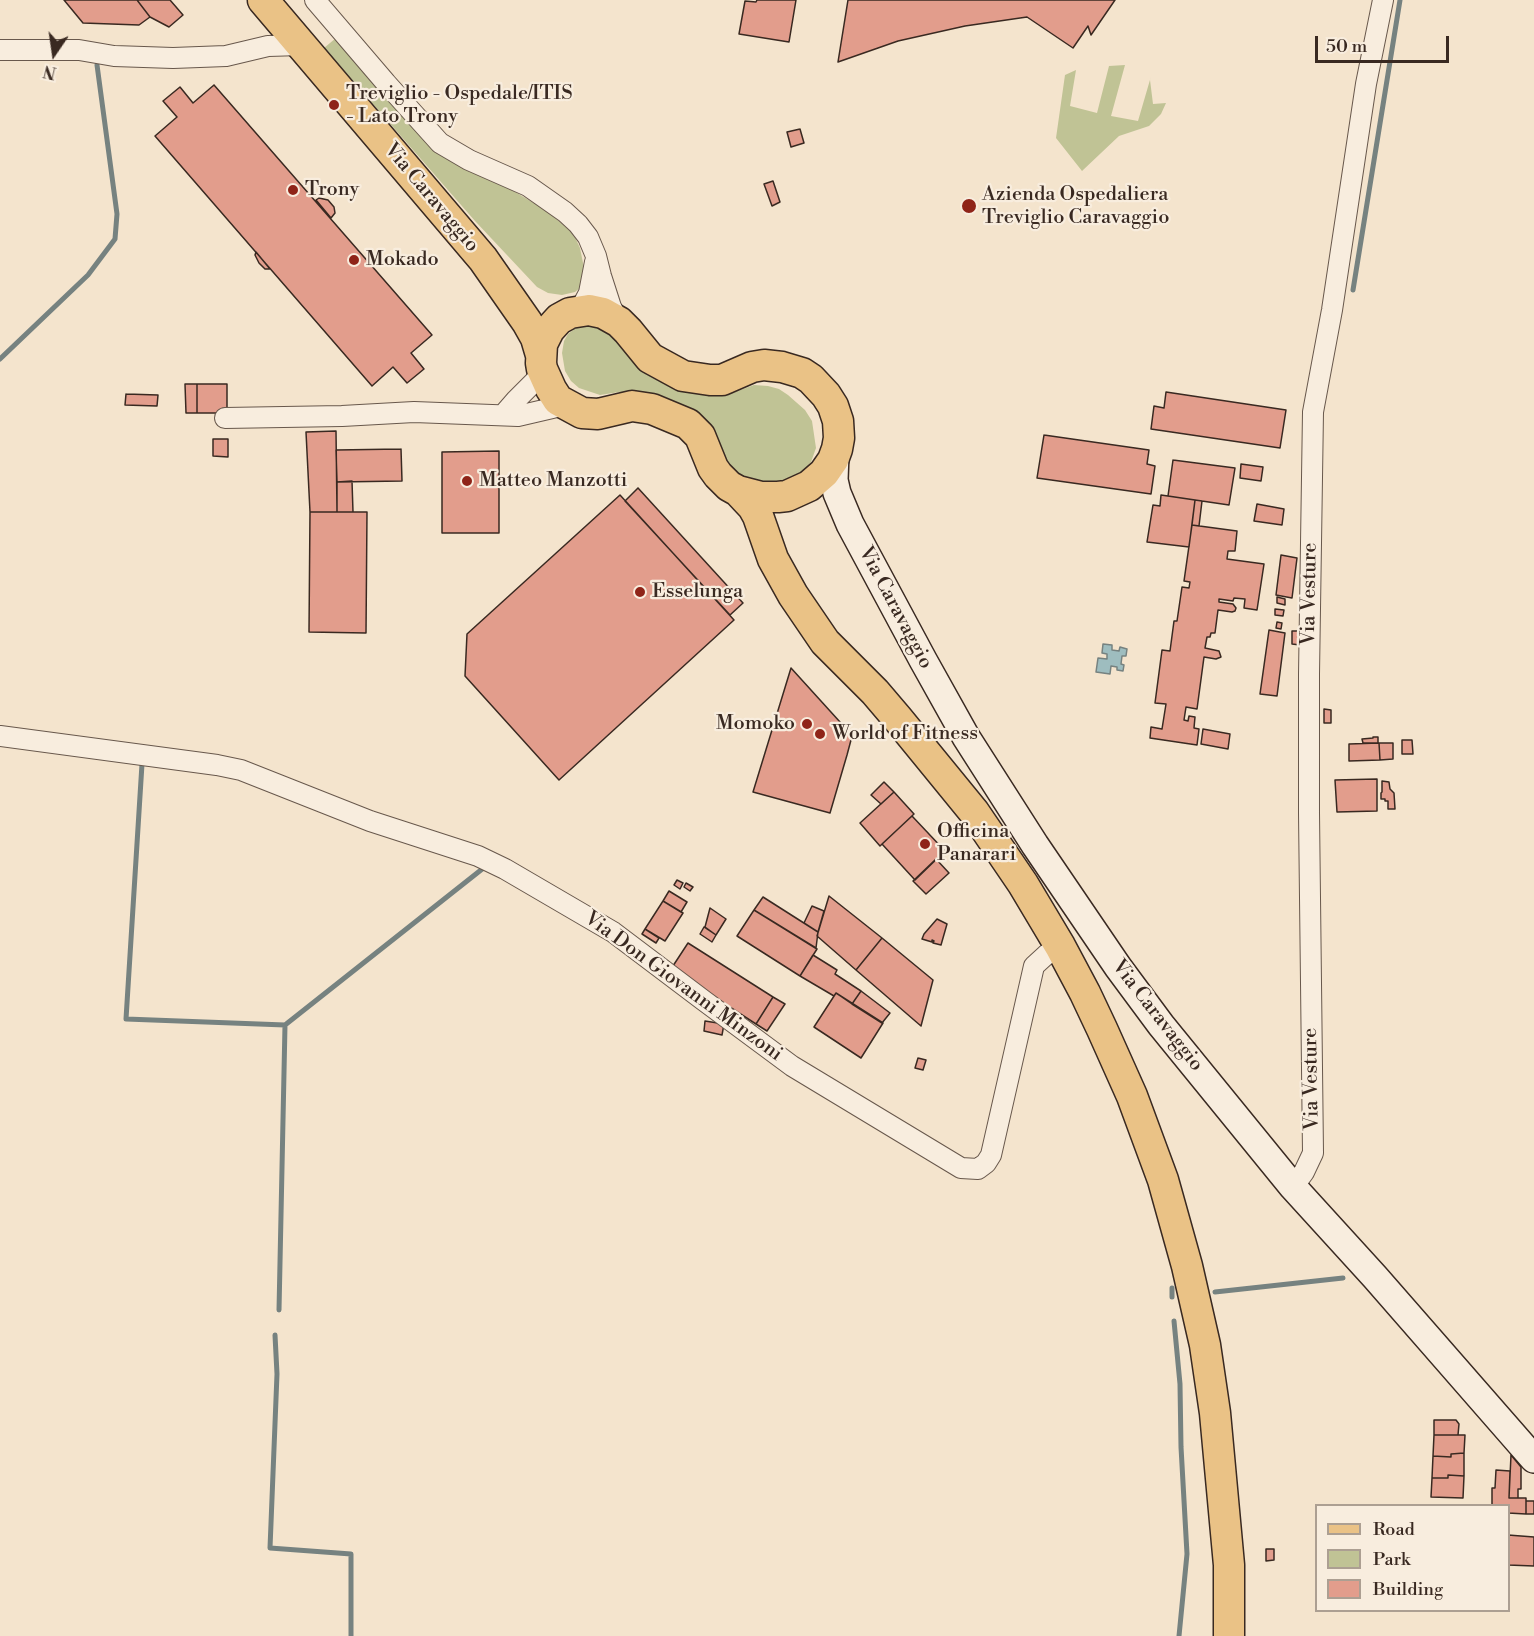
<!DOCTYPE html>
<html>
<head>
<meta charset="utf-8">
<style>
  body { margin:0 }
  #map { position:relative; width:1534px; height:1636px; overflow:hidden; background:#f4e4cd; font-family:"Libre Bodoni",serif }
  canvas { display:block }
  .legend { position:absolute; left:1315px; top:1504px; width:195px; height:108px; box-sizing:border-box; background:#f8edde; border:2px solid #ac9f92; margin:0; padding:8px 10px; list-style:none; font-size:18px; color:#392921 }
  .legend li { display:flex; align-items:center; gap:12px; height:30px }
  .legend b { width:30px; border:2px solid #ac9f92 }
  .north { position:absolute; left:24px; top:24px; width:60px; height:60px; -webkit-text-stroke:4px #f8edde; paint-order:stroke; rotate:193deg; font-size:16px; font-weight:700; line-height:24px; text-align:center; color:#392921 }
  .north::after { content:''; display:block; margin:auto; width:21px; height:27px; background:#392921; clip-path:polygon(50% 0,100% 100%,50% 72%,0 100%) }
  .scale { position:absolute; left:1315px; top:36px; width:134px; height:27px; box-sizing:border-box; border:3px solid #392921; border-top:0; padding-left:8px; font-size:18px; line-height:21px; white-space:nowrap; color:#392921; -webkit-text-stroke:4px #f8edde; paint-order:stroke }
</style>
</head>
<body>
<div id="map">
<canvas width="1534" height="1636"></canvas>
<ul class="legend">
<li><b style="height:8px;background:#eac286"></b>Road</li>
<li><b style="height:16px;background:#c0c395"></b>Park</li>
<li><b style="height:16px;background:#e29d8c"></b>Building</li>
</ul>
<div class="north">N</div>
<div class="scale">50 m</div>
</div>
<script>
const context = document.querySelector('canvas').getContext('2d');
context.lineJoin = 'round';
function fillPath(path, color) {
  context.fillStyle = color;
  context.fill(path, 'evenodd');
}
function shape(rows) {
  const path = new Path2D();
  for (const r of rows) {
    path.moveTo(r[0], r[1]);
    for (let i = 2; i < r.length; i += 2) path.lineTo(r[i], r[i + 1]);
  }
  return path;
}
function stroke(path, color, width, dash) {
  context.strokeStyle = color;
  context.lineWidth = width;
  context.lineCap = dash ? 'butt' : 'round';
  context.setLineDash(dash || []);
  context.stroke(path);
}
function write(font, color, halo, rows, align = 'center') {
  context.font = font + ' "Libre Bodoni",serif';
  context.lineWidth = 4.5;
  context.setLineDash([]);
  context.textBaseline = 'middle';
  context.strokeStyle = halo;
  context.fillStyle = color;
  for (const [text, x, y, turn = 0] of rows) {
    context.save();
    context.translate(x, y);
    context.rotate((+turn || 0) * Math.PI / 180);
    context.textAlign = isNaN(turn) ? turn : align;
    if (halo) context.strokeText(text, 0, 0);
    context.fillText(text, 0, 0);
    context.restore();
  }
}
fillPath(shape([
  [336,38,420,134,445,158,467,170,497,181,547,211,573,233,580,248,584,268,582,282,580,288,575,292,562,295,548,293,537,287,475,221,324,48],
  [1125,65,1111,116,1138,121,1152,73,1150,80,1153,104,1166,103,1161,114,1149,126,1119,136,1082,171,1056,138,1065,75,1076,70,1070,106,1097,113,1109,66],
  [577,327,598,327,609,331,685,391,710,396,724,396,754,385,768,386,779,389,788,395,805,410,812,421,816,448,811,462,803,472,775,487,736,475,693,411,680,404,665,397,643,392,619,392,600,395,579,388,571,381,565,371,562,353,564,341,568,334]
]), '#c0c395');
const water = shape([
  [1103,644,1112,645,1112,650,1119,651,1120,647,1127,649,1126,656,1122,656,1121,664,1124,665,1123,671,1117,670,1117,667,1111,666,1110,674,1096,672,1098,658,1107,659,1107,654,1102,653,1103,644]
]);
fillPath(water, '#9ebdbf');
stroke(water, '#768280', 1.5);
stroke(shape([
  [1353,290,1400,0],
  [0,359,88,275,115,239,117,214,97,65],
  [142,764,126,1019,285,1025],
  [1172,1288,1172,1297],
  [1215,1292,1343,1278],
  [279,1310,285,1025,486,866],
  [1174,1321,1180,1384,1181,1447,1187,1554,1179,1636],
  [275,1335,277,1374,270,1548,351,1554,351,1636]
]), '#768280', 5);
const building = shape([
  [64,0,137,0,150,17,139,25,83,23,64,0],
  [137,0,170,0,183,15,169,27,150,17,137,0],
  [757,0,796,0,789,42,739,34,745,1,756,2,757,0],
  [848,0,1115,0,1091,35,1088,26,1073,48,1027,17,965,26,898,41,838,62,848,0],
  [214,85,432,335,411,353,424,369,407,383,393,367,372,386,155,136,177,117,163,101,180,87,193,103,214,85],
  [800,129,804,143,791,147,787,132,800,129],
  [773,181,780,202,772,206,764,184,773,181],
  [319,198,328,200,334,207,335,213,331,218,316,200,319,198],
  [256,252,270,269,265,269,259,263,255,255,256,252],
  [185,384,197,384,197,413,186,413,185,384],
  [197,384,227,384,227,413,197,413,197,384],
  [1166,392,1286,410,1280,448,1151,429,1154,406,1164,408,1166,392],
  [126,394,158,395,157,406,125,405,126,394],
  [336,431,337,512,310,512,306,432,336,431],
  [1044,435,1149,450,1147,464,1155,466,1151,494,1037,478,1044,435],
  [213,439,228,439,228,457,213,456,213,439],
  [401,449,402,481,337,482,336,450,401,449],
  [499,451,499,533,442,533,442,452,499,451],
  [1173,460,1235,468,1229,505,1168,496,1173,460],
  [1241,464,1263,467,1261,481,1240,478,1241,464],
  [352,481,353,512,337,512,337,482,352,481],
  [638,488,743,603,730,615,625,501,638,488],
  [620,495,734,620,559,780,465,676,467,634,620,495],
  [1161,495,1195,500,1189,547,1147,542,1153,505,1160,506,1161,495],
  [1195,500,1202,501,1199,526,1192,525,1195,500],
  [1257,504,1284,509,1282,525,1254,521,1257,504],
  [310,512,367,512,366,633,309,632,310,512],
  [1192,525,1237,531,1235,551,1228,551,1227,559,1264,564,1257,610,1244,608,1245,599,1234,598,1233,601,1219,599,1219,602,1233,604,1236,608,1235,611,1232,612,1218,610,1215,633,1211,633,1210,637,1207,637,1205,648,1219,651,1221,657,1216,659,1204,657,1197,709,1186,707,1184,720,1188,721,1189,716,1195,717,1194,728,1199,729,1197,745,1150,738,1151,727,1162,729,1166,704,1155,703,1162,650,1170,651,1174,621,1177,621,1182,587,1189,588,1190,582,1184,581,1192,525],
  [1281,555,1297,558,1292,598,1276,595,1281,555],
  [1277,597,1285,599,1285,605,1277,603,1277,597],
  [1275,609,1284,610,1283,616,1275,615,1275,609],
  [1277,622,1282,623,1281,629,1276,628,1277,622],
  [1269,630,1285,633,1277,696,1260,694,1269,630],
  [1292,631,1301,631,1300,645,1292,644,1292,631],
  [791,668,850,733,851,740,847,755,830,813,753,792,791,668],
  [1324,709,1331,710,1331,723,1324,723,1324,709],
  [1203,729,1230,734,1228,749,1201,744,1203,729],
  [1373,737,1378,737,1378,743,1363,743,1362,739,1373,738,1373,737],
  [1402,740,1412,740,1413,754,1402,754,1402,740],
  [1379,743,1393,743,1393,759,1380,760,1379,743],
  [1379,743,1380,760,1349,761,1349,744,1379,743],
  [1377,779,1377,811,1337,812,1335,780,1377,779],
  [1382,781,1389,782,1390,789,1394,793,1395,809,1388,809,1388,801,1385,801,1385,799,1381,799,1381,793,1382,792,1382,781],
  [884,782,894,792,881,804,871,795,884,782],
  [894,792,914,814,880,846,860,823,894,792],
  [912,816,945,851,915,880,882,844,912,816],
  [936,859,949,873,926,894,913,881,936,859],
  [677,880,683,883,680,889,674,885,677,880],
  [686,883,693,887,690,891,684,887,686,883],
  [669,891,687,902,681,912,663,901,669,891],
  [829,896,882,938,856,970,817,936,829,896],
  [763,897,818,932,816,948,754,910,763,897],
  [663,901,683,913,665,941,645,929,663,901],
  [812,906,824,911,818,932,804,923,812,906],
  [710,908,726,919,716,935,705,927,710,908],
  [754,910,817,949,800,976,737,936,754,910],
  [937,919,947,924,941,945,933,943,934,941,932,940,932,942,922,939,924,934,937,919],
  [704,927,716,935,712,942,700,934,704,927],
  [645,929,659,938,656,943,642,934,645,929],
  [882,938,933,980,921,1026,856,970,882,938],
  [688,943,773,997,756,1024,671,969,688,943],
  [813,955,837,970,835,974,861,991,852,1004,836,993,834,996,800,976,813,955],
  [861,991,890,1013,882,1023,852,1004,861,991],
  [836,993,883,1023,861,1058,814,1027,836,993],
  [773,997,785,1004,767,1031,756,1024,773,997],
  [705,1021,724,1024,722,1035,704,1031,705,1021],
  [918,1058,926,1060,923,1070,915,1068,918,1058],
  [1434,1420,1456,1420,1459,1424,1458,1435,1434,1435,1434,1420],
  [1434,1435,1465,1435,1464,1453,1451,1454,1451,1457,1433,1456,1434,1435],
  [1464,1453,1464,1476,1448,1475,1448,1478,1432,1478,1433,1456,1451,1457,1451,1454,1464,1453],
  [1511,1455,1521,1467,1521,1489,1518,1489,1518,1498,1509,1498,1511,1455],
  [1496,1470,1510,1471,1509,1498,1526,1498,1526,1514,1508,1513,1508,1506,1492,1506,1492,1488,1495,1488,1496,1470],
  [1448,1475,1464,1476,1463,1498,1431,1497,1432,1478,1448,1478,1448,1475],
  [1526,1501,1534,1501,1534,1514,1526,1514,1526,1501],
  [1508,1535,1534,1537,1534,1566,1508,1565,1508,1535],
  [1266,1549,1274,1549,1274,1560,1266,1561,1266,1549]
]);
fillPath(building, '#e29d8c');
stroke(building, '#392921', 1.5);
const street = shape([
  [315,0,386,83,440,143,469,160,528,186,565,212,578,224,588,237,596,256,601,276,611,307,619,322],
  [0,50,79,50,114,56,173,58,226,56,268,46,301,45],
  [580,310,589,293,595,262],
  [503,415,516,400,538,378,542,369],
  [225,418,342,416,414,412,518,416,561,406,571,408],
  [0,736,217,765,241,770,370,821,478,856,505,869,613,932,703,1000,792,1066,961,1168,978,1169,986,1163,991,1155,1034,966,1046,955,1060,946],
  [1293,1187,1304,1172,1313,1153,1309,813,1309,674,1313,412,1332,310,1366,84,1383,0]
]);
const secondary = shape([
  [835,454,834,480,837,493,850,524,923,660,966,737,1035,845,1118,967,1161,1025,1293,1187,1375,1277,1534,1459]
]);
const primary = shape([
  [263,0,483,259,527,322,536,338,541,355],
  [589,310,603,313,619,322,628,331,650,358,683,376,710,380,722,380,752,367,764,365,782,367,802,373,811,379,826,395,833,406,838,421,839,438,837,449,833,460,824,473,809,486,787,496,778,497,761,497,738,491,729,486,718,475,713,468,700,436,688,424,652,409,632,406,598,414,582,413,558,400,551,389,542,369,541,363,542,344,549,330,559,319,570,313,589,310],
  [738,491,753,507,758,516,773,559,793,595,825,642,875,692,898,719,974,812,1023,884,1060,946,1085,993,1102,1029,1132,1096,1163,1180,1187,1266,1205,1345,1215,1413,1229,1565,1229,1636]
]);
stroke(street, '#68584c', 22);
stroke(secondary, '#392921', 30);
stroke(primary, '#392921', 33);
stroke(street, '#f8edde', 20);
stroke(secondary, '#f8edde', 27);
stroke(primary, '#eac286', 30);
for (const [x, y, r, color] of [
  [334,105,6,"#8f2418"],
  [293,190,6,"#8f2418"],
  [969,206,8,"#8f2418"],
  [354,260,6,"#8f2418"],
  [467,481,6,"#8f2418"],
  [640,592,6,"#8f2418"],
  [807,724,6,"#8f2418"],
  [820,734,6,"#8f2418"],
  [925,844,6,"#8f2418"]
]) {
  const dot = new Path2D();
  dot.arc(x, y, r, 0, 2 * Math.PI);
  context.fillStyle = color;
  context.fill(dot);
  stroke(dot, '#f8edde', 2);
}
write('20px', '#392921', '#f8edde', [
  ["Treviglio - Ospedale/ITIS",346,94],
  ["- Lato Trony",346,117],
  ["Trony",305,190],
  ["Azienda Ospedaliera",982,195],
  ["Treviglio Caravaggio",982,218],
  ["Mokado",366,260],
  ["Matteo Manzotti",479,481],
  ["Esselunga",652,592],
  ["Momoko",795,724,"right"],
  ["World of Fitness",832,734],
  ["Officina",937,832],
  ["Panarari",937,855]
], 'left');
write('20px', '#392921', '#f8edde', [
  ["Via Caravaggio",431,198,50],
  ["Via Vesture",1310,594,-89],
  ["Via Caravaggio",895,608,62],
  ["Via Don Giovanni Minzoni",683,987,36],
  ["Via Caravaggio",1157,1016,52],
  ["Via Vesture",1312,1079,-91]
]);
</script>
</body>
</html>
